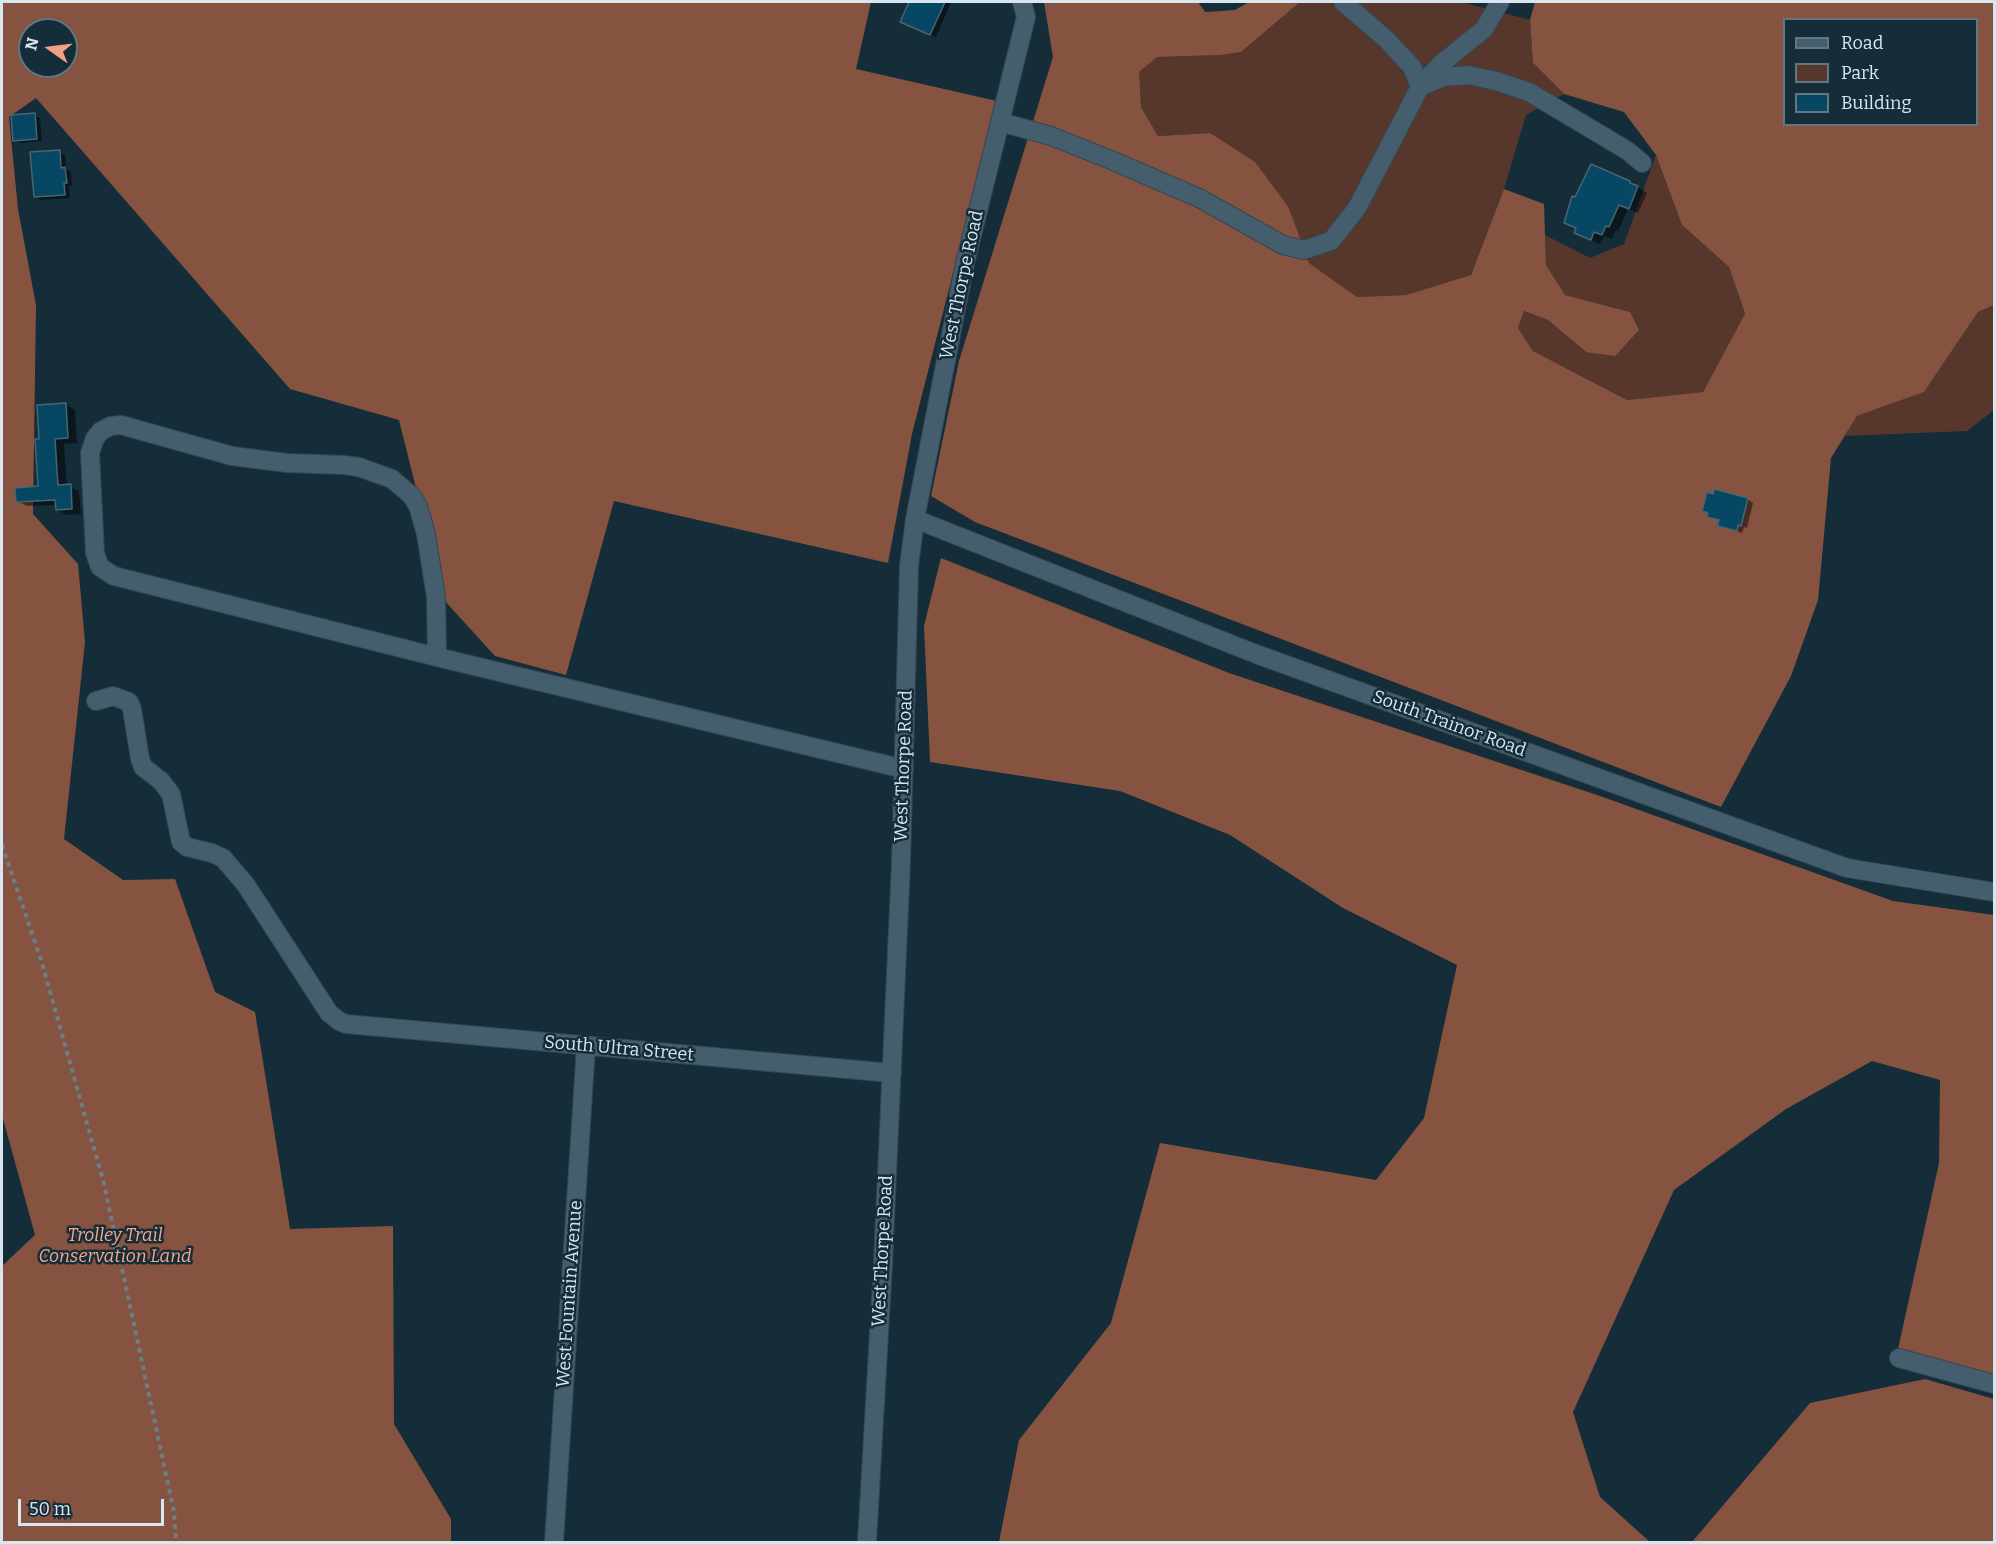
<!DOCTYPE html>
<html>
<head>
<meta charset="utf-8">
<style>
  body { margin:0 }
  #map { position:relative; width:1996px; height:1544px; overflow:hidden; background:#142d39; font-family:Bitter,serif }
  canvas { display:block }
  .frame { position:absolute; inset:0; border:3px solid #d8e7ef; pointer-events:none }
  .legend { position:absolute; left:1783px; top:18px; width:195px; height:108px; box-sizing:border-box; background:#142d39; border:2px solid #627782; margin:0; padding:8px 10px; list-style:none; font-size:18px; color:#d8e7ef }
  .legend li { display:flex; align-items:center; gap:12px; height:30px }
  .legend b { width:30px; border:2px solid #627782 }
  .north { position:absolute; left:18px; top:18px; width:60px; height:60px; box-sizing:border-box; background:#142d39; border:2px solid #627782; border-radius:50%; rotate:284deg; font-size:16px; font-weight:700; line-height:24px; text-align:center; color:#d8e7ef }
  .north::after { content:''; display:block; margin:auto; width:21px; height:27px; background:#f39f84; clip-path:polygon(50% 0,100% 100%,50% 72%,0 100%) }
  .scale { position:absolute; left:18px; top:1499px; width:146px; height:27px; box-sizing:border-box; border:3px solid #d8e7ef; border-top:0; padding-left:8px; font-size:18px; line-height:21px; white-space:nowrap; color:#d8e7ef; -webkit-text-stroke:4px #142d39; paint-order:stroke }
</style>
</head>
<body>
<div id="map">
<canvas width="1996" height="1544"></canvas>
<div class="frame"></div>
<ul class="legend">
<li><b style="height:8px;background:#445e6d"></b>Road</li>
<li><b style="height:16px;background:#57372c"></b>Park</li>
<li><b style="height:16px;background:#064863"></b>Building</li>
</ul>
<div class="north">N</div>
<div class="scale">50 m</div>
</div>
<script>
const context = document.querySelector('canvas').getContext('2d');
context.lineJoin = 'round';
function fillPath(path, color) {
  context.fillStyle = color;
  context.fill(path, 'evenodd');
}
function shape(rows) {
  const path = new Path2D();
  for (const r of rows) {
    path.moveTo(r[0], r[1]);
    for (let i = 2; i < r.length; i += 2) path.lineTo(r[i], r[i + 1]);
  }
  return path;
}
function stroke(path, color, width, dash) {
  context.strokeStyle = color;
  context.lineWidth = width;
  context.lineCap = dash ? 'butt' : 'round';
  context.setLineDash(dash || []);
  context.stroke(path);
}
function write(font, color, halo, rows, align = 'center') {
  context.font = font + ' Bitter,serif';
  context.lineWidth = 5;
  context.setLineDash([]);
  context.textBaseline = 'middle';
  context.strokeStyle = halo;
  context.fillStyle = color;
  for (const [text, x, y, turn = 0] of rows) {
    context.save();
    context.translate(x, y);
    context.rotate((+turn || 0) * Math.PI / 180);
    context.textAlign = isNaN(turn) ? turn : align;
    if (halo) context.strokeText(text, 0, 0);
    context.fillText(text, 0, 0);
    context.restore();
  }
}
fillPath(shape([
  [1300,2,1461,2,1530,20,1533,63,1564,94,1526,115,1504,189,1471,275,1406,295,1357,297,1309,263,1289,208,1210,133,1158,136,1141,107,1138,72,1157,57,1221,55,1241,52],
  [1656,155,1682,225,1729,267,1745,315,1703,392,1627,400,1533,351,1518,328,1523,311,1548,320,1586,352,1630,312,1565,295,1546,265,1545,235,1590,258,1624,244],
  [1994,305,1994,410,1967,431,1845,436,1857,416,1924,392,1978,312]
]), '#57372c');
fillPath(shape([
  [2,2,871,2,856,69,997,101,912,434,888,563,614,501,566,675,495,656,444,600,399,420,290,389,36,98,9,117,18,209,36,305,33,514,78,564,85,642,64,839,123,880,175,879,215,992,255,1012,290,1229,393,1226,394,1424,451,1519,451,1542,2,1542,2,1266,35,1235,2,1115],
  [30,30,66,30,66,66,30,66],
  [1044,2,1198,2,1205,12,1235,10,1249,2,1300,2,1241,52,1221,55,1157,57,1139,72,1141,107,1158,136,1210,133,1255,162,1289,208,1309,263,1357,297,1406,295,1471,275,1504,189,1544,204,1546,265,1565,295,1630,312,1639,330,1615,356,1586,352,1548,320,1524,311,1518,328,1533,351,1627,400,1703,392,1745,314,1729,267,1682,225,1656,155,1624,112,1564,94,1533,63,1530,20,1535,2,1994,2,1994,305,1978,312,1924,392,1857,416,1831,458,1818,600,1791,676,1721,807,975,522,931,496,959,361,1053,57],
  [1784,20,1976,20,1976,124,1784,124],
  [941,558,1229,673,1600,796,1893,901,1994,915,1994,1375,1898,1349,1939,1163,1940,1080,1872,1061,1786,1109,1674,1190,1573,1412,1600,1497,1650,1542,999,1542,1019,1440,1111,1323,1160,1143,1376,1180,1424,1118,1457,965,1343,908,1230,835,1120,791,930,762,924,626],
  [1925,1379,1994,1399,1994,1542,1692,1542,1810,1403]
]), '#865341');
fillPath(shape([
  [911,2,951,2,936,37,902,22],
  [34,115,40,118,42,141,20,143,14,140],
  [59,152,65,155,66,169,71,172,72,185,69,186,70,198,41,200,35,197],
  [1630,182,1647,193,1638,213,1628,209,1618,231,1616,230,1612,239,1604,236,1600,244,1576,233],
  [66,404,75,410,77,443,64,444,67,486,79,491,81,514,67,515,57,510,57,505,27,506,17,501,39,488,41,440],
  [1747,499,1753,503,1747,528,1744,527,1742,533,1719,525,1720,521,1709,516,1709,514,1704,511]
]), '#0007');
const building = shape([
  [909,2,945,2,930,35,900,22,909,2],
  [35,113,37,139,13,141,11,115,35,113],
  [60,150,61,168,65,167,67,183,64,183,65,195,34,197,30,152,60,150],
  [1591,164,1630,181,1630,183,1638,186,1629,209,1619,205,1609,227,1606,226,1602,235,1594,232,1591,240,1574,233,1576,228,1564,223,1572,196,1575,197,1591,164],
  [66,403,68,438,55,439,58,485,71,484,72,509,56,510,55,500,16,502,15,488,38,486,35,439,39,439,37,405,66,403],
  [1714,489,1748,498,1741,526,1738,525,1737,531,1717,526,1719,520,1707,517,1708,513,1702,511,1707,492,1713,494,1714,489]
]);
fillPath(building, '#064863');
stroke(building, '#4a6472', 1.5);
const minor = shape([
  [1425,81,1441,64,1484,29,1500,2],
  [1420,87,1443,77,1468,75,1496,81,1529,92,1628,151,1642,163],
  [1000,122,1051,136,1111,160,1199,198,1283,245,1304,250,1331,241,1357,208,1420,87,1412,67,1387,40,1343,2],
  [915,519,1256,654,1847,868,1994,892],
  [437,657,436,597,426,534,418,506,412,496,392,479,359,467,344,465,287,463,232,456,121,425,111,426,101,431,95,438,90,453,95,553,100,567,114,576,437,657,904,769],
  [96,701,113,696,129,702,132,709,140,759,143,767,161,781,171,794,181,842,187,847,212,853,223,858,246,885,329,1013,339,1021,346,1024,892,1073],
  [1899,1358,1994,1384],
  [554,1542,586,1046],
  [867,1542,883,1263,901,862,909,566,915,519,965,263,1026,17,1022,2]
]);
stroke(minor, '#344752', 20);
stroke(shape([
  [2,845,42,963,104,1184,174,1512,176,1542]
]), '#6a7f89', 4, [4.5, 4.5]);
stroke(minor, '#445e6d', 18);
write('18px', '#d8e7ef', '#142d39', [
  ["West Thorpe Road",962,285,-78],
  ["South Trainor Road",1449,724,20],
  ["West Thorpe Road",904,766,-88],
  ["South Ultra Street",619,1049,5],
  ["West Thorpe Road",883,1251,-87],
  ["West Fountain Avenue",570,1294,-86]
]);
write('italic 18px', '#f9a78c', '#142d39', [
  ["Trolley Trail",115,1236],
  ["Conservation Land",115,1257]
]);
</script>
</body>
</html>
